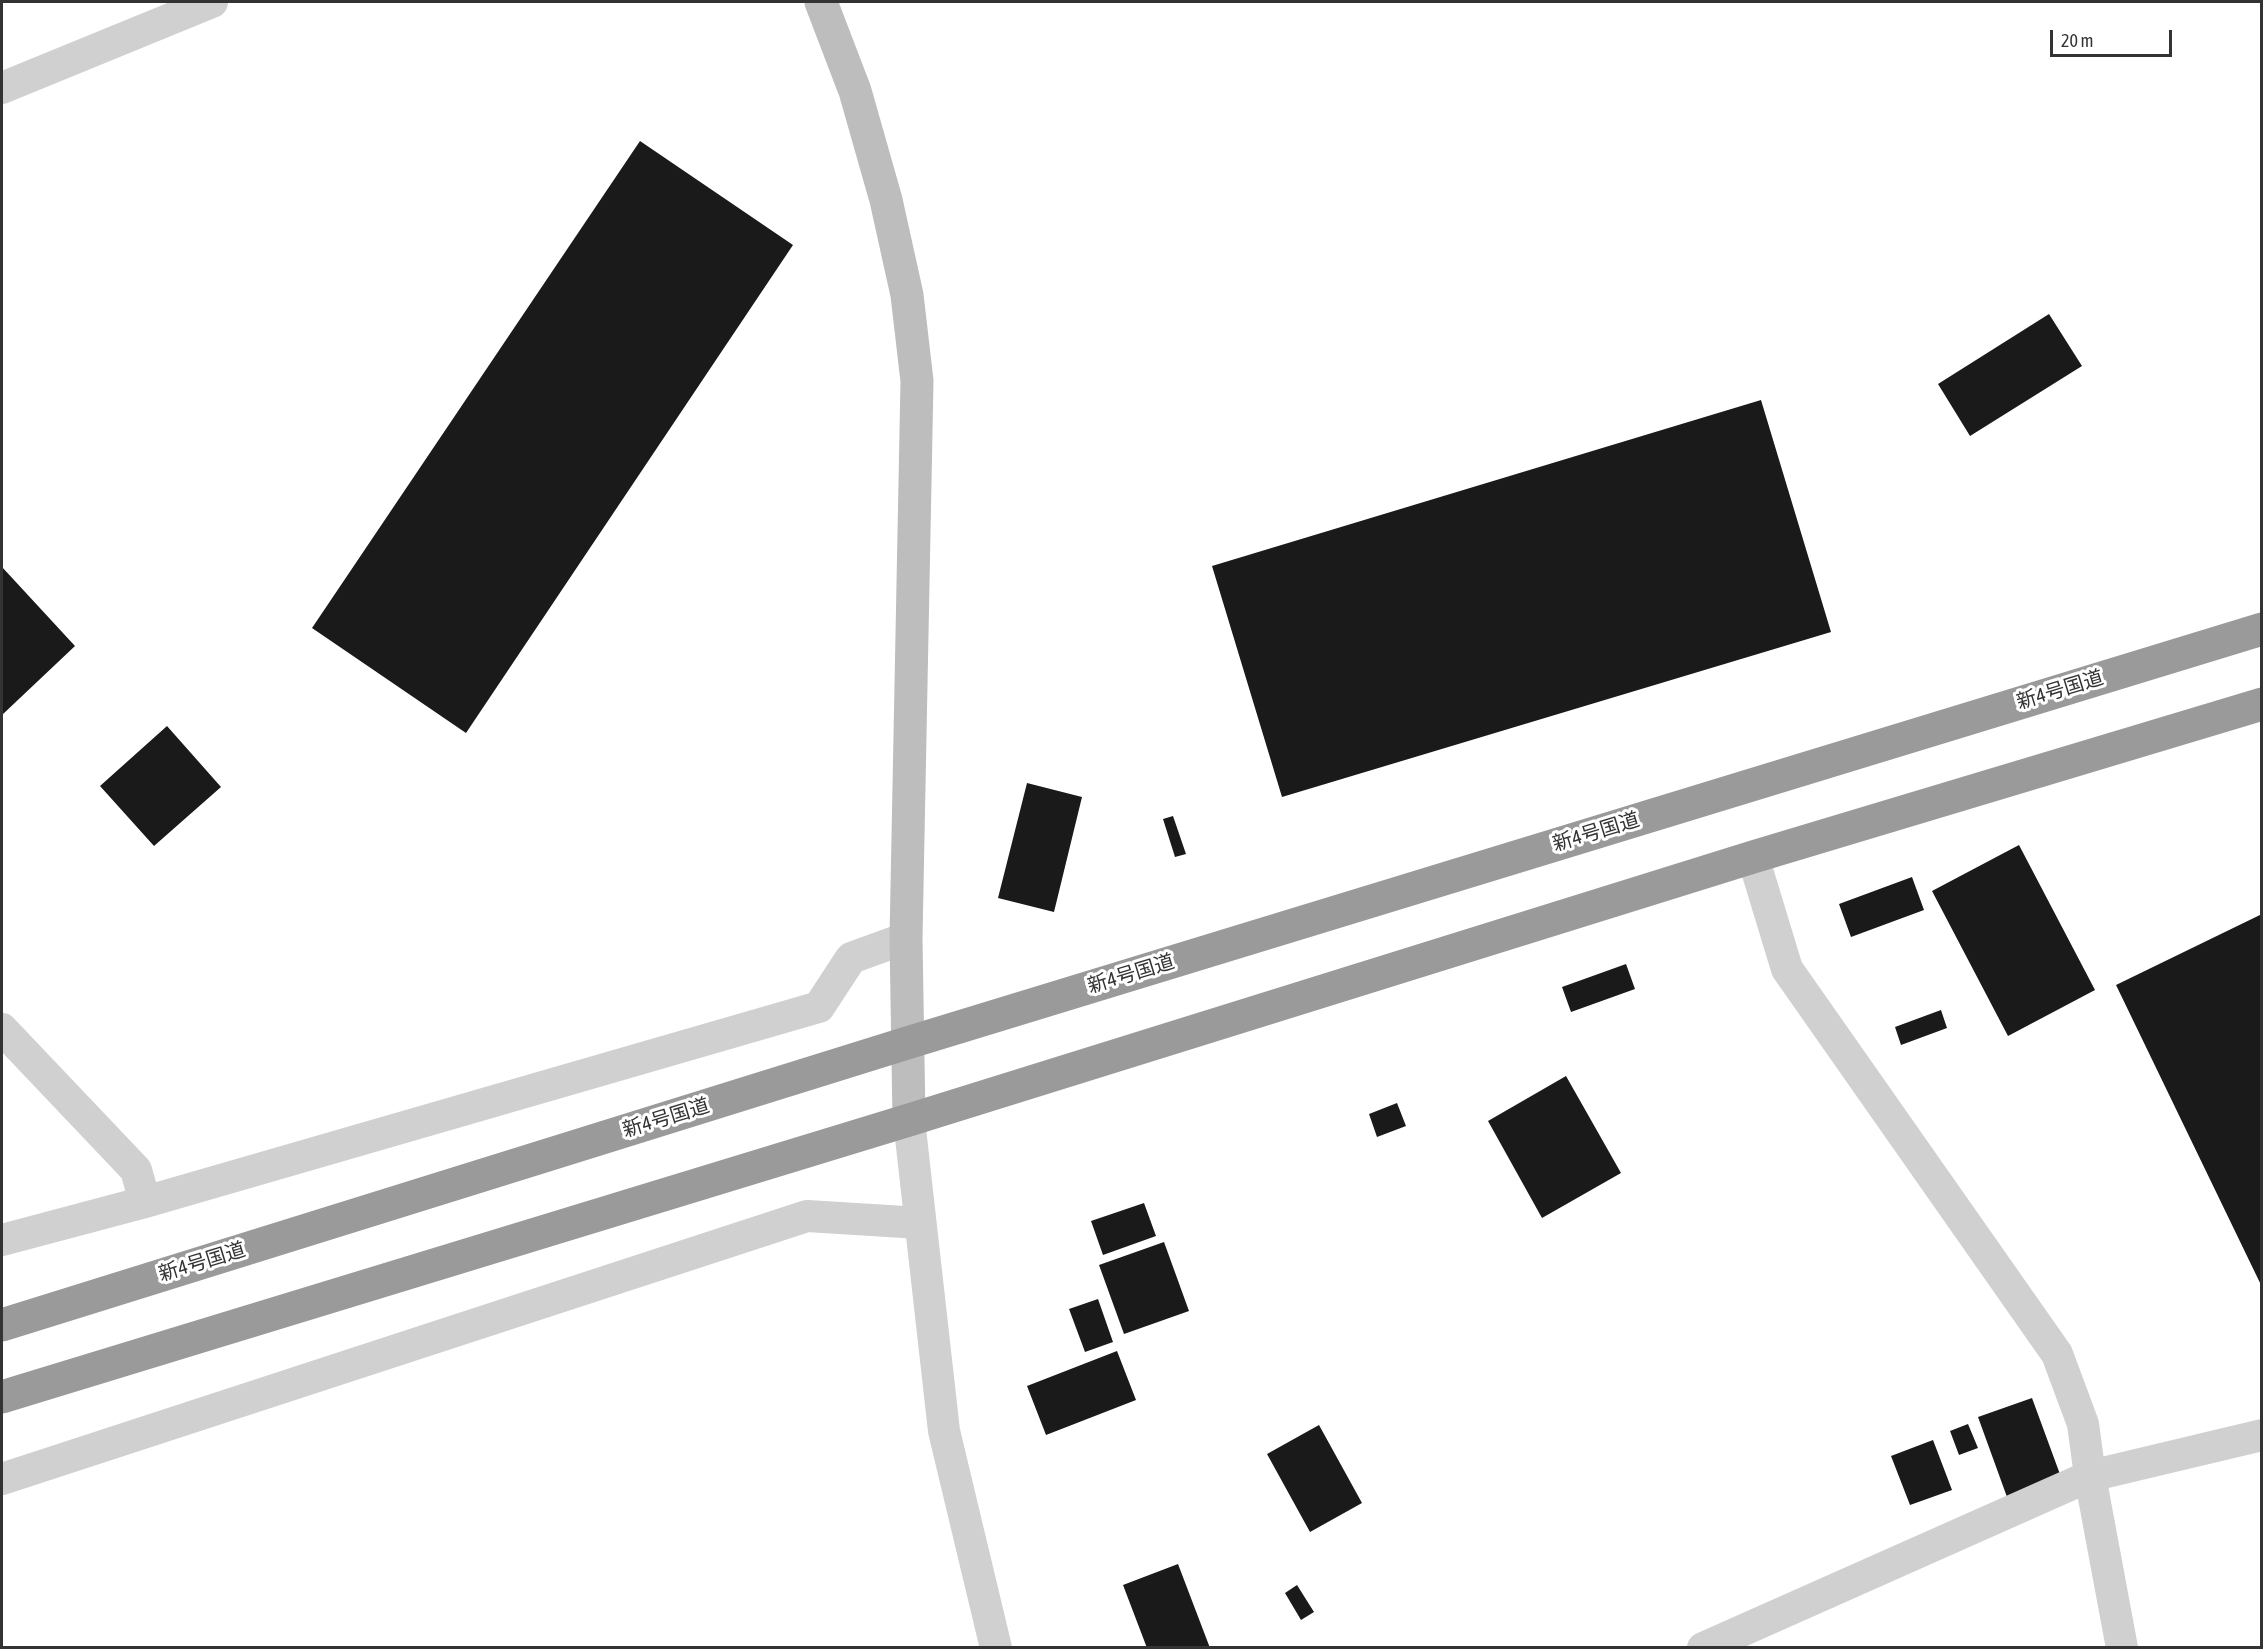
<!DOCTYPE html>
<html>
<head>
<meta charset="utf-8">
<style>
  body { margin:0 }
  #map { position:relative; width:2263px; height:1649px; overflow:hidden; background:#fff; font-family:"Asap Condensed",sans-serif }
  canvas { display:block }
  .frame { position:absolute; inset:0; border:3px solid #333; pointer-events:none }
  .scale { position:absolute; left:2050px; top:30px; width:122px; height:27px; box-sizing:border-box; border:3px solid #333; border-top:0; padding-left:8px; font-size:18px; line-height:21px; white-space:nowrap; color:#333; -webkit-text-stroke:4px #fff; paint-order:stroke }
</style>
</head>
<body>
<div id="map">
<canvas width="2263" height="1649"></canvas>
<div class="frame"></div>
<div class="scale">20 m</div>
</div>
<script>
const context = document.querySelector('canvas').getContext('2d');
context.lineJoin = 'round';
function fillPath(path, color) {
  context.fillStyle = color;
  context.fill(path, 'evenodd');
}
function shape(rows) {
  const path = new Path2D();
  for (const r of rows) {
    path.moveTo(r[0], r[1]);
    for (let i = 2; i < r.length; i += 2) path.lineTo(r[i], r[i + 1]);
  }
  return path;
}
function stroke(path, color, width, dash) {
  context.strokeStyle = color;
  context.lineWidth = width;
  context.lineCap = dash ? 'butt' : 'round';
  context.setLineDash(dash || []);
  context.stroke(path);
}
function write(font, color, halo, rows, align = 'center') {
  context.font = font + ' "Asap Condensed","Noto Sans JP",sans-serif';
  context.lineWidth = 6;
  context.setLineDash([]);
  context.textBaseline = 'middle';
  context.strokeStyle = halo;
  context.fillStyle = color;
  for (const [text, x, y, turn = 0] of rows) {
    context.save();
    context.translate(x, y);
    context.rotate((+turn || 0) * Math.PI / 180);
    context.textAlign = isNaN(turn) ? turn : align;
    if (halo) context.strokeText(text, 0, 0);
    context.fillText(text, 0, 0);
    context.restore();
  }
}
fillPath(shape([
  [640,141,793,245,466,733,312,628],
  [2049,314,2082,366,1970,436,1938,384],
  [1761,400,1831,632,1282,797,1212,566],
  [2,567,75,646,2,715],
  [167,726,221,787,154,846,100,786],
  [1027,783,1082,797,1054,912,998,898],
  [1173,816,1186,854,1175,857,1163,819],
  [2019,845,2095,990,2008,1036,1932,891],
  [1912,877,1924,910,1851,937,1839,904],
  [2262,914,2262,1287,2116,985],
  [1626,964,1635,989,1571,1012,1562,987],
  [1941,1010,1947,1028,1901,1045,1895,1027],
  [1566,1076,1621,1173,1542,1218,1488,1121],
  [1397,1103,1406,1126,1377,1137,1369,1114],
  [1144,1203,1156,1236,1103,1255,1091,1221],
  [1164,1242,1189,1311,1124,1334,1099,1265],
  [1098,1299,1113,1342,1085,1352,1069,1309],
  [1117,1351,1136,1400,1046,1435,1027,1386],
  [2032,1398,2061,1477,2007,1497,1978,1417],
  [1968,1424,1978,1448,1959,1455,1950,1431],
  [1319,1425,1362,1503,1310,1532,1267,1454],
  [1933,1440,1952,1490,1910,1505,1891,1456],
  [1178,1564,1210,1648,1147,1648,1123,1585],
  [1297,1585,1314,1612,1301,1620,1285,1593]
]), '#1a1a1a');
stroke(shape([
  [2,88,212,2],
  [1753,857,1787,969,2057,1354,2083,1424,2090,1476,2122,1648],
  [2,1029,136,1170,145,1202],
  [909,1120,944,1431,996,1648],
  [2,1240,145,1202,819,1007,851,958,906,938],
  [2,1479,807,1216,920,1223],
  [1703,1648,2090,1476,2262,1435]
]), '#d0d0d0', 32);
stroke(shape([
  [821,2,855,91,886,200,907,295,917,381,906,938,909,1120]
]), '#bdbdbd', 33);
stroke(shape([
  [2,1325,907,1043,2262,629],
  [2,1397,909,1120,1753,857,2262,704]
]), '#9a9a9a', 33);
write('20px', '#333', '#fff', [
  ["新4号国道",2060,690,-17],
  ["新4号国道",1596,832,-17],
  ["新4号国道",1131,974,-17],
  ["新4号国道",666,1118,-17],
  ["新4号国道",202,1262,-17]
]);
</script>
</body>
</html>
